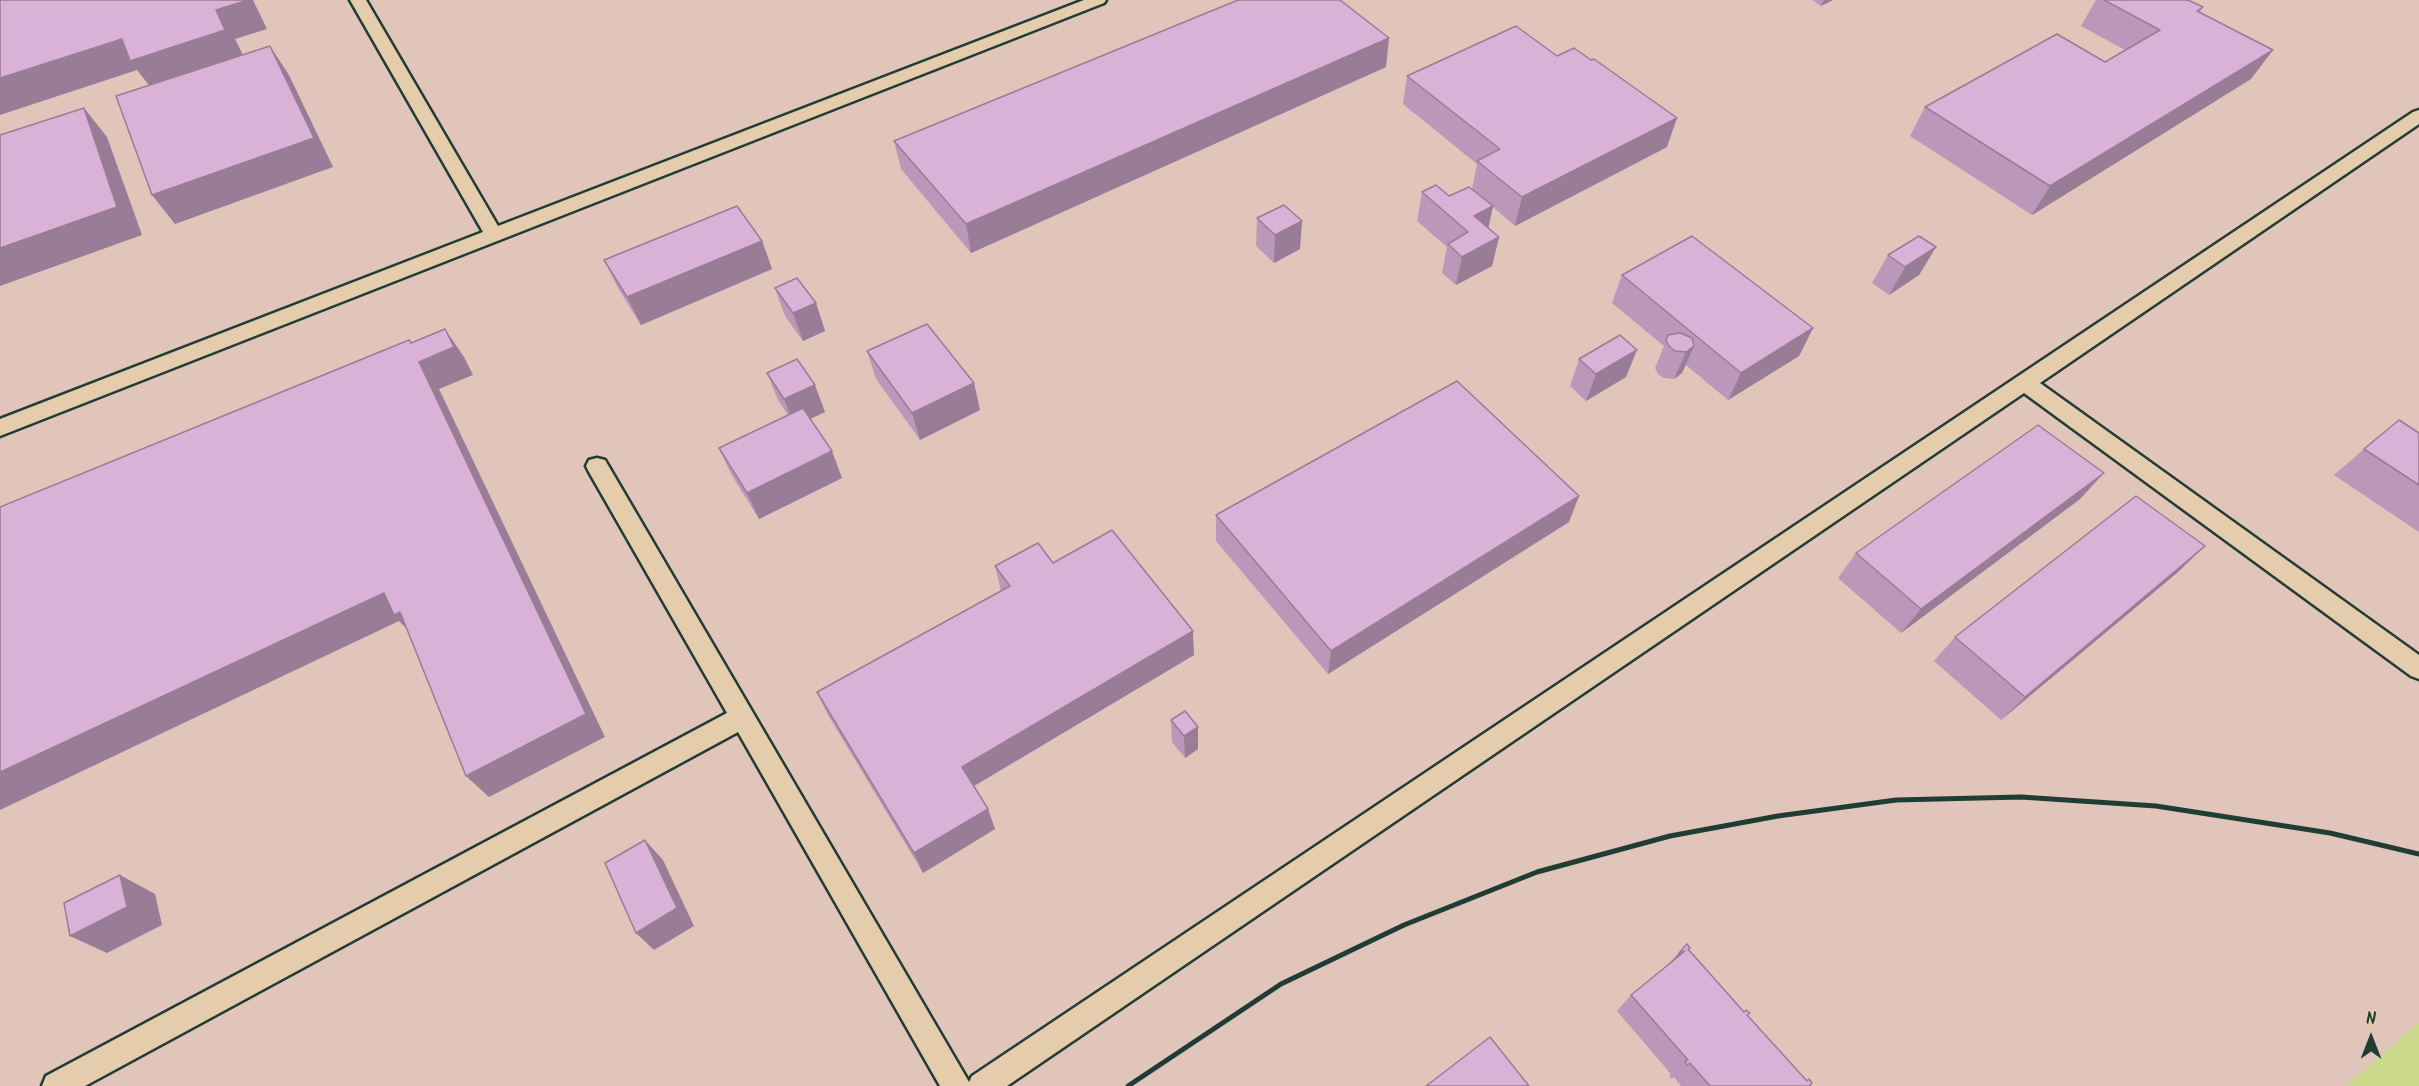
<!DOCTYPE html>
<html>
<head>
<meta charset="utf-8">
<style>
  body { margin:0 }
  #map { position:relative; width:2419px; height:1086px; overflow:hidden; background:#e4ccad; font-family:Kalam,sans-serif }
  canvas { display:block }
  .north { position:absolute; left:2341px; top:1008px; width:60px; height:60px; -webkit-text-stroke:4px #e4ccad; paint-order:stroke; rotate:0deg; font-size:16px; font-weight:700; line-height:24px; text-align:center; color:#1f3d34 }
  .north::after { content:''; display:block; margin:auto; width:21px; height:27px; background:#1f3d34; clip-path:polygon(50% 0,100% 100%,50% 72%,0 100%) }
</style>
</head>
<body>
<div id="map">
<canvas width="2419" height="1086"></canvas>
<div class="north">N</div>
</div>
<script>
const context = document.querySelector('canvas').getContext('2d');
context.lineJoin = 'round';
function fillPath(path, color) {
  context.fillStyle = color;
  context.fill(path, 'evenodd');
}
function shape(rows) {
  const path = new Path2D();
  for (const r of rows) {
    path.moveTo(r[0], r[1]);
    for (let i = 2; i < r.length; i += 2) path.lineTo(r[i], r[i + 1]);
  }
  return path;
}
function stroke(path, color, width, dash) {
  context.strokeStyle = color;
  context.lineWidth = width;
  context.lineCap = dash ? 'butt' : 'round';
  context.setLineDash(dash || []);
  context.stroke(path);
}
fillPath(shape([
  [0,0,2419,0,2419,1022,2346,1086,0,1086]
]), '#e1c4ba');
fillPath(shape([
  [2419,1022,2419,1086,2346,1086]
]), '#cbd98c');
const lane = shape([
  [350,0,366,0,498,226,1084,0,1106,0,1104,3,0,436,0,419,483,232,350,0],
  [2419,110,2419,124,2040,383,2419,655,2419,679,2411,676,2024,393,1007,1086,940,1086,738,732,85,1086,42,1086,46,1076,727,713,589,472,586,466,589,460,597,458,605,460,969,1082,972,1076,2413,112,2419,110]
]);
stroke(lane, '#1f3d34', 5);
fillPath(lane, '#e4ccad');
stroke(shape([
  [1128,1086,1281,984,1404,925,1537,872,1670,836,1778,816,1896,800,2021,797,2156,806,2330,833,2419,854]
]), '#1f3d34', 5);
fillPath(shape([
  [1812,0,1833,0,1821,6],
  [2096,0,2188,0,2203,7,2200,12,2251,79,2032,215,1910,136,1925,107,2105,62,2125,50,2081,26],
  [1386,67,971,253,901,169,894,141],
  [1407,76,1667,147,1515,226,1493,207,1488,229,1499,237,1492,266,1456,285,1442,273,1447,247,1417,221,1422,192,1449,196,1472,189,1477,164,1403,104],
  [1257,218,1300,249,1274,263,1256,246],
  [762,241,772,269,641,325,618,288,604,260],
  [1936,247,1919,275,1889,295,1872,283,1888,255],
  [1622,275,1813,328,1799,356,1728,400,1686,365,1682,373,1674,379,1664,378,1658,374,1655,368,1664,346,1612,303],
  [775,288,816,303,825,331,803,341,785,316],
  [867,351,974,383,980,410,920,440,876,379],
  [1579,359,1626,377,1586,401,1570,386],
  [767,373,825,412,810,419,842,478,759,519,731,474,719,448,788,415,778,400],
  [2419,433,2419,532,2334,475,2364,449],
  [2080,499,1901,633,1838,578,1856,553],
  [1216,515,1569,522,1328,674,1216,541],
  [1053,563,1194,655,974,786,995,829,923,873,828,715,817,692,1001,591,995,566],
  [2178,572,2001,720,1934,661,1955,637],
  [1171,720,1198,749,1185,758,1172,742],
  [1690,948,1688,950,1806,1081,1809,1079,1811,1086,1681,1086,1674,1077,1671,1079,1669,1075,1671,1074,1617,1011,1631,995]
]), '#bb98b9');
fillPath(shape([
  [248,0,253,0,267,29,235,39,245,59,152,89,137,70,0,115,0,78],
  [1824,0,1833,0,1821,6],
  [1389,38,1386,67,971,253,966,224],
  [270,46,289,75,333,167,175,224,152,195],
  [2273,50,2251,79,2032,215,2050,186],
  [84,108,107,137,142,235,0,286,0,248],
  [1677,118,1667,147,1515,226,1522,197],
  [1493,206,1487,234,1474,216],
  [1302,221,1300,249,1274,263,1275,235],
  [1499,237,1492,266,1456,285,1462,257],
  [762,241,772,269,641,325,627,297],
  [1936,247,1919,275,1889,295,1905,267],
  [816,303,825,331,803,341,793,313],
  [1813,328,1799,356,1728,400,1741,373],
  [445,329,464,357,473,375,439,389,605,737,489,797,466,776,419,362,423,360],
  [1694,346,1682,373,1674,379,1686,352],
  [1637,350,1626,377,1586,401,1596,374],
  [974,383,980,410,920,440,912,413],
  [815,385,825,412,795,426,784,399],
  [832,451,842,478,759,519,747,493],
  [2104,473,2080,499,1901,633,1921,609],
  [1579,496,1569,522,1328,674,1331,651],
  [2205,546,2178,572,2001,720,2025,697],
  [384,593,407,617,417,639,399,621,0,810,0,772],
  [1193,631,1194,655,969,789,962,767],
  [1198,727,1198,749,1185,758,1184,736],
  [988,809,995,829,923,873,914,853],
  [645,840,663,860,694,926,654,950,636,933],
  [120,875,155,894,162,925,107,953,70,936],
  [1685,951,1663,970,1679,953]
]), '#997c96');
const building = shape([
  [0,0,248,0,216,10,225,30,130,61,122,39,0,78,0,0],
  [1238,0,1340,0,1389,38,966,224,894,141,1238,0],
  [2104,0,2188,0,2203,7,2197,11,2273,50,2050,186,1925,107,2057,34,2105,62,2160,30,2104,0],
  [1516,26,1557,56,1574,48,1591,60,1594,59,1677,118,1522,197,1477,161,1500,149,1407,76,1516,26],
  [270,46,314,138,152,195,116,96,270,46],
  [84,108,117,207,0,248,0,135,84,108],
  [1436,185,1449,196,1469,187,1493,206,1474,216,1499,237,1462,257,1448,244,1468,232,1422,192,1436,185],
  [1284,205,1302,221,1275,235,1257,218,1284,205],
  [737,206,762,241,627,297,604,260,737,206],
  [1692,236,1813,328,1741,373,1622,275,1692,236],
  [1919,236,1936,247,1905,267,1888,255,1919,236],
  [797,278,816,303,793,313,775,288,797,278],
  [927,324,974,383,912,413,867,351,927,324],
  [445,329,454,347,419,362,586,714,466,776,400,612,394,615,384,593,0,772,0,507,409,340,411,343,445,329],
  [1680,333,1692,338,1694,346,1686,352,1675,351,1669,346,1666,340,1668,335,1680,333],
  [1620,335,1637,350,1596,374,1579,359,1620,335],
  [797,359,815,385,784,399,767,373,797,359],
  [1457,381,1579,496,1331,651,1216,515,1457,381],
  [803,408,832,451,747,493,719,448,803,408],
  [2399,420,2419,433,2419,485,2364,449,2399,420],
  [2038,425,2104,473,1921,609,1856,553,2038,425],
  [2136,496,2205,546,2025,697,1955,637,2136,496],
  [1112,530,1193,631,962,767,988,809,914,853,817,692,1010,586,995,566,1038,543,1053,563,1112,530],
  [1185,711,1198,727,1184,736,1171,720,1185,711],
  [645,840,677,908,636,933,605,863,645,840],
  [120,875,127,907,70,936,64,903,120,875],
  [1687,944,1690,948,1688,949,1744,1012,1746,1010,1750,1013,1747,1015,1807,1081,1809,1079,1812,1083,1810,1085,1811,1086,1710,1086,1690,1063,1687,1065,1685,1061,1688,1060,1631,995,1685,951,1679,953,1687,944],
  [1490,1037,1529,1086,1426,1086,1490,1037]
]);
fillPath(building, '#dab1d7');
stroke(building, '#997c96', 1.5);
</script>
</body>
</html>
